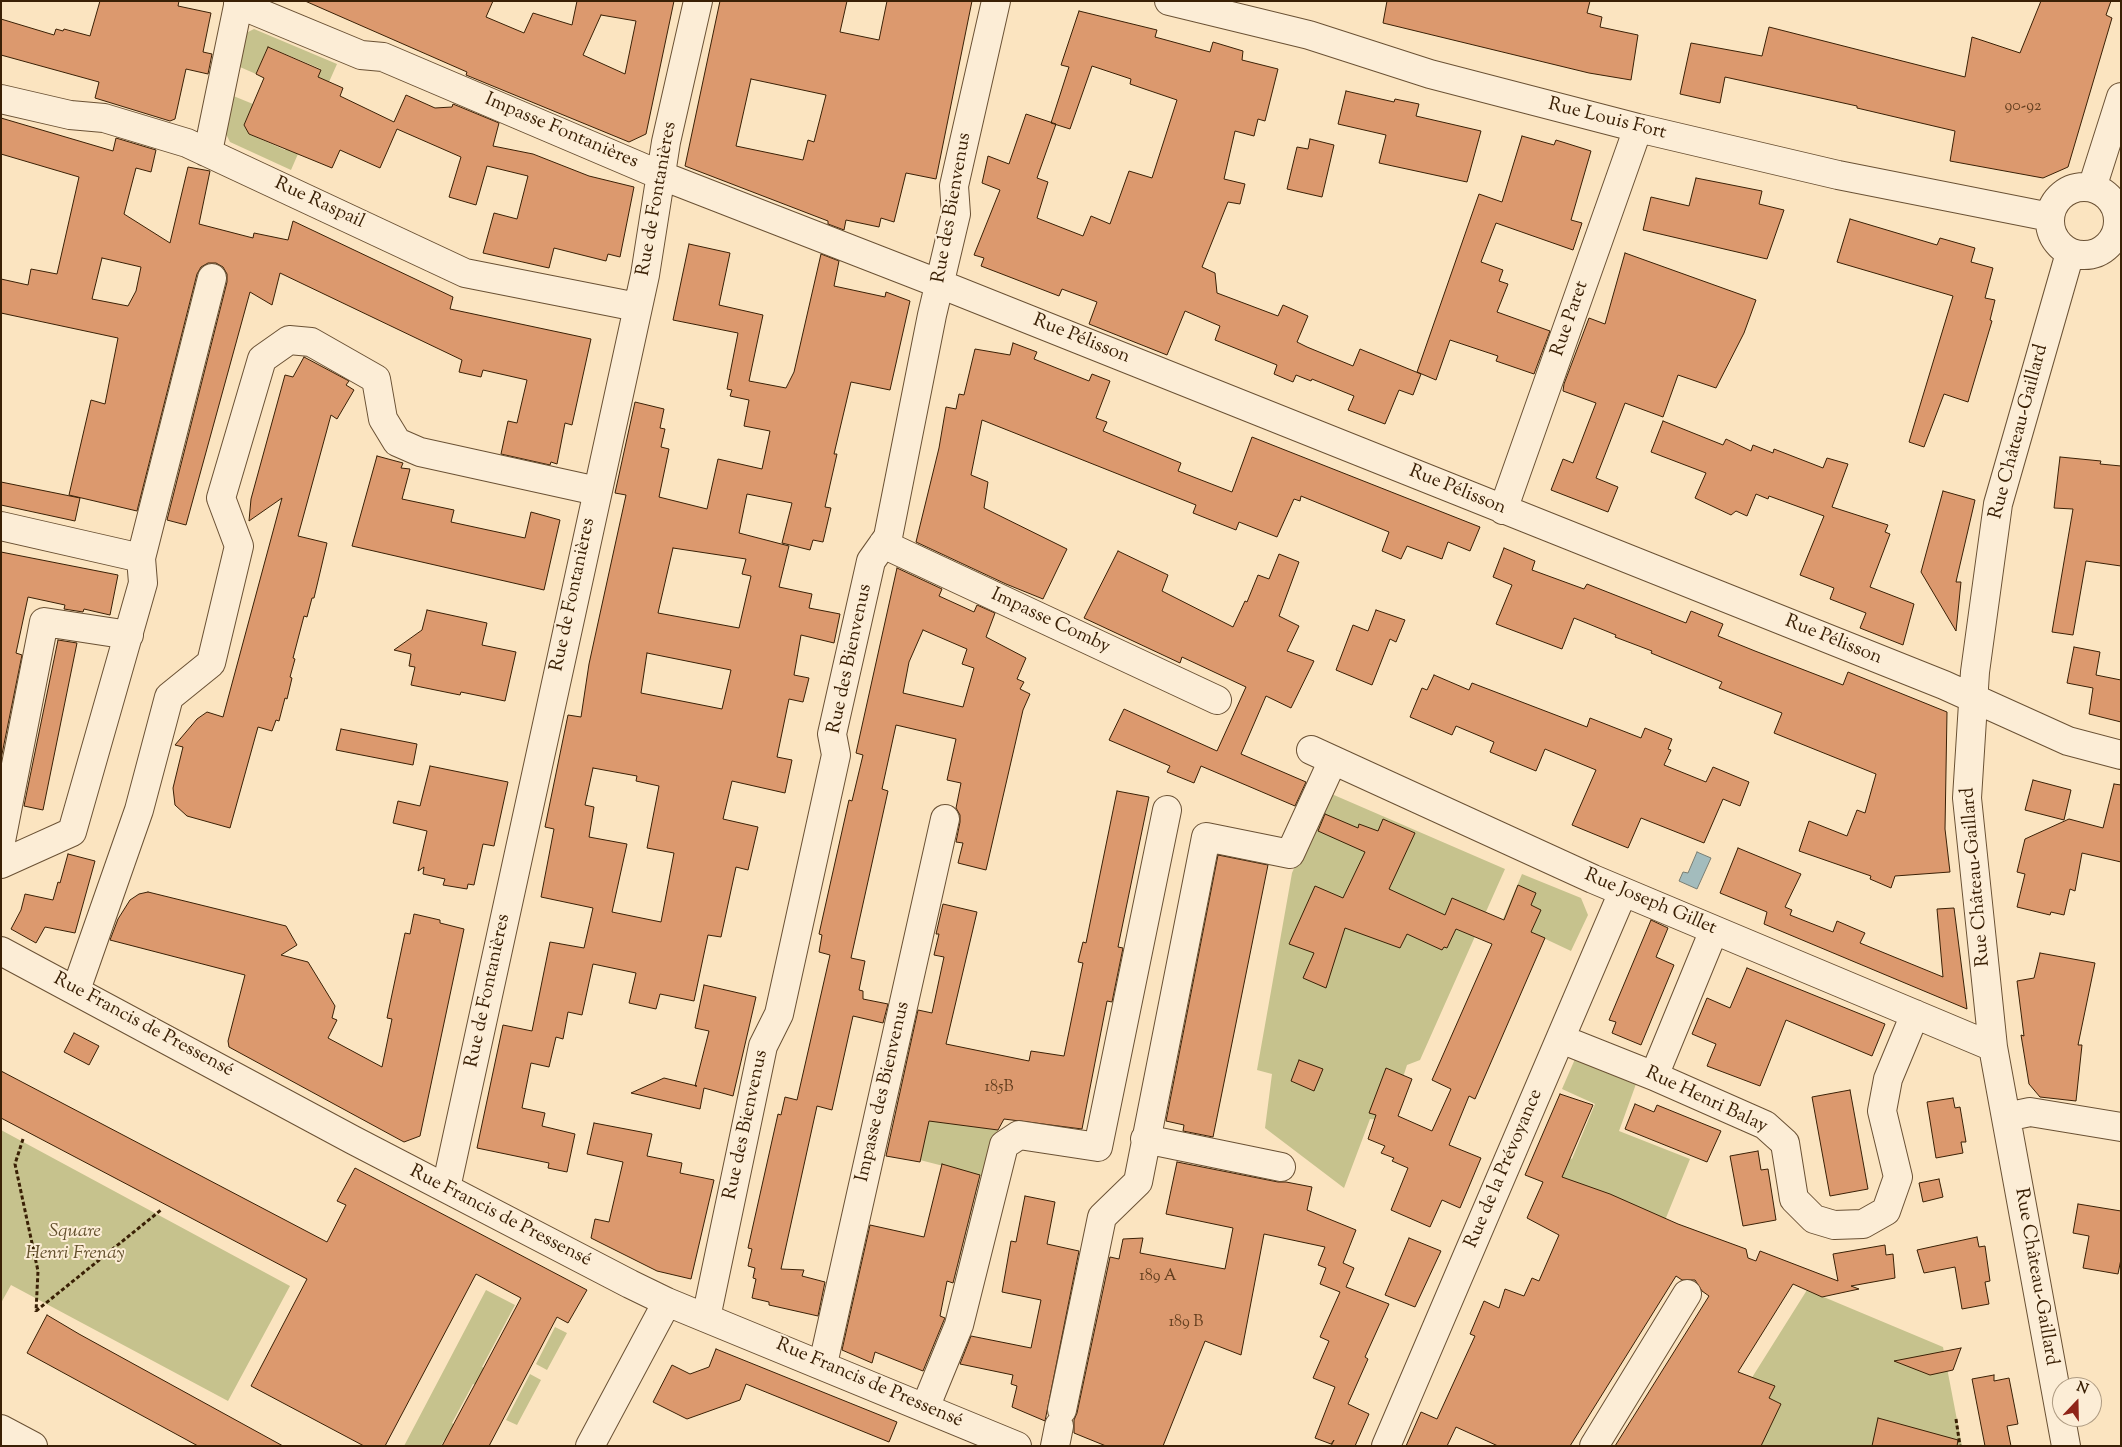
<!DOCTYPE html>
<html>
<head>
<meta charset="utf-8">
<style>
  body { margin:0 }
  #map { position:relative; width:2122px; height:1447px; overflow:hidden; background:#fbe4c0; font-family:"Sorts Mill Goudy",serif }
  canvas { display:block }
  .frame { position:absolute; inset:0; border:2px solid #3a2005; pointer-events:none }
  .north { position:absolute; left:2052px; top:1377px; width:50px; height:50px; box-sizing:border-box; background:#fcedd6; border:1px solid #ae9b82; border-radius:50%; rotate:21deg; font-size:14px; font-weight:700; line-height:20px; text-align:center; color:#3a2005 }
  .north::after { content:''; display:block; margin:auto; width:18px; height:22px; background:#8f2418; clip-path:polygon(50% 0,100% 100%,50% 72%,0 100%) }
</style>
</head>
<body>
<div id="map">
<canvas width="2122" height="1447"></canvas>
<div class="frame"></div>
<div class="north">N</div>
</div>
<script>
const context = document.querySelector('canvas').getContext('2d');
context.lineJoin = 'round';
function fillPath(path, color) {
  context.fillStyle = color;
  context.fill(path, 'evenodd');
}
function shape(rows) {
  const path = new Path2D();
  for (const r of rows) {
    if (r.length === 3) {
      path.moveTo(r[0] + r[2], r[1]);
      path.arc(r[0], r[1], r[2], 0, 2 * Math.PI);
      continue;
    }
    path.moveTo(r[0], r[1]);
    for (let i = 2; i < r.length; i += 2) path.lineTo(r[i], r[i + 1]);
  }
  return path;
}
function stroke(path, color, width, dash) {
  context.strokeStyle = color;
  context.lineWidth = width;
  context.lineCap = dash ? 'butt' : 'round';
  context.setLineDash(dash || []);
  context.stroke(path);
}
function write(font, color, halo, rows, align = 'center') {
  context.font = font + ' "Sorts Mill Goudy",serif';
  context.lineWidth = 4;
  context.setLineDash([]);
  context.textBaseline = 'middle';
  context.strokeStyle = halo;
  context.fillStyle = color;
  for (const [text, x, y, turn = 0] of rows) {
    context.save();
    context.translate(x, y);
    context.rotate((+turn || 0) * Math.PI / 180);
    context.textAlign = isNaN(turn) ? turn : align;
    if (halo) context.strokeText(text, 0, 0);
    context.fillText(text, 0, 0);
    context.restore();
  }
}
fillPath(shape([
  [254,29,337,64,329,82,318,78,321,69,271,48,266,51,256,74,233,64,238,37],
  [226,93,253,104,244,125,249,134,285,150,289,142,301,147,291,170,230,142,222,126],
  [1327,792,1505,869,1420,1060,1407,1065,1389,1121,1370,1119,1344,1188,1265,1128,1272,1074,1257,1070,1292,873],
  [1522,874,1581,898,1588,915,1571,951,1503,919],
  [1575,1059,1636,1084,1619,1131,1690,1159,1661,1230,1525,1175,1538,1147,1572,1159,1595,1104,1562,1089],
  [928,1120,998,1130,986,1177,920,1160],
  [1,1130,290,1286,228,1401,11,1285,1,1303],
  [486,1290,515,1305,482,1367,486,1369,477,1385,473,1384,452,1423,456,1426,447,1442,444,1440,441,1446,404,1446],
  [1807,1290,1943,1347,1962,1446,1709,1446],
  [555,1327,567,1333,547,1370,536,1364],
  [530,1374,541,1380,517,1425,506,1420]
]), '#c6c28d');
const water = shape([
  [1697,852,1711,858,1697,889,1679,881,1683,872,1688,873,1697,852]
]);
fillPath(water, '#a3bcbd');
stroke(water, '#797e73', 1);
const building = shape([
  [100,1,179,1,178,6,211,13,203,52,212,54,208,74,186,69,175,119,170,121,95,98,99,82,1,55,1,19,54,35,56,29,63,31,64,29,90,36,100,1],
  [305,1,493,1,486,17,524,33,533,13,572,25,577,1,674,1,646,134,629,142,466,75,467,72,305,1],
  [601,15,636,21,625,74,583,55,601,15],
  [720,1,847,1,840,32,879,40,887,1,972,1,936,179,906,173,894,222,881,218,879,227,846,220,844,230,828,224,828,221,685,166,720,1],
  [751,79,826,95,814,142,808,140,803,160,736,146,751,79],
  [1387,1,1590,1,1587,13,1602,17,1600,27,1638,35,1631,80,1589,73,1383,23,1387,1],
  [2041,1,2111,1,2106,15,2112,18,2068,167,2043,178,1950,161,1955,131,1857,108,1857,106,1725,77,1720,103,1680,94,1691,43,1762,56,1769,27,1965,77,1972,37,2020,53,2041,1],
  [1079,11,1157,30,1155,37,1210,52,1213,42,1243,51,1242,60,1278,69,1265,121,1258,119,1254,136,1235,131,1224,179,1245,184,1240,204,1228,202,1202,267,1215,273,1217,293,1278,316,1283,305,1308,316,1297,342,1307,347,1353,366,1360,349,1421,374,1413,395,1399,390,1385,424,1348,410,1354,396,1312,379,1311,381,1296,375,1293,382,1274,374,1277,365,1215,340,1220,326,1185,311,1167,355,1089,324,1097,302,1062,289,1059,296,981,266,984,258,974,255,1000,190,982,183,988,156,1009,164,1026,114,1056,124,1037,178,1048,182,1037,218,1083,236,1091,216,1110,224,1129,171,1152,178,1177,100,1130,84,1131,79,1092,66,1070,129,1051,123,1069,67,1061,65,1079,11],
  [268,47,321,70,318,77,343,88,340,96,394,122,406,95,435,108,452,107,453,104,499,123,493,146,533,154,589,176,634,187,620,257,608,254,606,261,554,248,549,268,483,253,494,213,517,219,528,176,487,166,476,205,449,197,461,157,397,129,380,168,340,150,332,168,249,134,244,125,264,78,256,74,268,47],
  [1346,91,1394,102,1395,99,1419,104,1416,116,1481,131,1467,182,1379,163,1386,135,1338,124,1346,91],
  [1,118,113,151,116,138,156,150,151,172,136,168,124,214,170,243,188,167,210,171,199,224,253,238,254,233,288,240,293,221,453,297,450,309,591,339,572,425,565,423,557,464,551,462,550,465,501,454,508,421,517,423,527,380,483,370,481,377,459,372,462,360,280,273,272,305,250,292,186,525,167,520,227,282,227,274,223,267,216,263,208,263,201,267,197,274,137,511,69,495,91,400,105,404,118,338,1,313,1,279,28,285,31,269,57,274,79,177,1,154,1,118],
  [102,258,141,267,136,291,128,306,92,299,102,258],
  [1522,136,1554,145,1556,140,1591,151,1571,220,1582,223,1573,250,1496,223,1481,262,1503,270,1499,281,1508,284,1497,312,1550,331,1534,374,1496,361,1498,356,1450,340,1436,380,1417,372,1479,194,1502,202,1522,136],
  [1310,139,1334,145,1322,197,1287,189,1297,147,1308,149,1310,139],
  [1696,178,1762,191,1759,204,1784,210,1767,259,1643,230,1651,197,1689,206,1696,178],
  [1850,219,1937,245,1940,238,1975,248,1971,262,1993,268,1985,298,1995,300,1990,320,1992,321,1968,402,1944,394,1924,447,1909,442,1953,296,1837,262,1850,219],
  [689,244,730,253,719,305,763,315,749,381,786,388,794,372,821,254,839,261,834,286,885,297,886,292,910,301,890,390,851,382,834,454,837,454,825,507,831,508,823,542,813,540,810,550,782,543,792,503,747,494,739,533,789,546,779,587,812,594,809,608,840,614,834,643,801,635,794,675,809,678,803,702,789,699,777,757,792,760,785,793,732,781,723,819,758,827,748,870,736,867,721,937,708,935,694,1001,660,994,656,1009,629,1003,636,973,593,964,582,1015,568,1012,563,1039,556,1037,549,1067,531,1063,522,1108,545,1113,542,1126,575,1134,567,1172,548,1168,549,1163,477,1148,503,1025,532,1031,550,942,584,948,593,908,541,897,554,829,545,827,568,715,581,717,589,664,626,495,615,493,635,402,664,409,660,428,665,429,661,447,669,449,659,497,707,509,718,459,762,469,770,431,744,426,749,400,730,396,732,390,727,389,738,333,673,320,689,244],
  [673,548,746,559,742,574,751,576,739,628,658,613,673,548],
  [647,653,731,670,722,709,641,693,647,653],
  [593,768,637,776,636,781,659,786,647,848,674,853,661,922,612,912,627,844,589,837,594,807,585,805,593,768],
  [1625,253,1756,300,1744,333,1716,388,1678,375,1663,417,1625,403,1596,478,1618,487,1608,512,1551,490,1563,459,1573,463,1596,403,1563,391,1564,384,1589,318,1605,324,1625,253],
  [1013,343,1037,352,1034,359,1089,381,1092,374,1110,381,1096,418,1107,422,1103,431,1181,463,1178,471,1232,492,1252,437,1480,527,1470,551,1448,542,1442,559,1407,546,1401,559,1382,551,1389,532,1301,496,1300,501,1294,499,1277,537,1239,522,1236,530,1193,513,1196,505,982,420,971,475,988,482,984,508,1067,549,1043,599,1006,584,916,542,939,448,946,407,956,409,959,394,964,395,975,349,1010,355,1013,343],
  [304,357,349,381,346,385,354,390,337,419,331,415,298,536,327,543,314,598,312,598,307,617,304,616,293,658,295,659,290,677,292,678,287,699,285,698,279,721,276,720,272,731,258,727,230,828,187,816,175,805,173,788,183,747,175,745,197,719,207,712,223,717,282,498,249,521,251,499,285,375,293,377,304,357],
  [1663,421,1723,445,1726,439,1751,451,1753,445,1773,453,1774,449,1823,468,1827,458,1848,464,1832,507,1888,525,1885,532,1890,534,1870,587,1914,604,1903,645,1860,628,1866,613,1830,599,1834,588,1800,575,1824,516,1769,496,1768,499,1756,494,1747,516,1736,511,1731,515,1695,498,1706,473,1651,452,1663,421],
  [377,456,403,463,401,468,410,469,402,499,454,510,451,522,525,538,531,512,560,520,544,590,352,546,377,456],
  [2060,457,2101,461,2100,464,2121,466,2121,566,2086,561,2073,635,2052,632,2073,509,2054,508,2060,457],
  [1,482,80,498,75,521,1,505,1,482],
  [1943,491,1975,500,1956,582,1961,582,1956,631,1921,572,1943,491],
  [1504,548,1535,561,1532,570,1584,589,1587,584,1686,623,1691,611,1723,624,1718,636,1755,651,1843,685,1848,672,1947,712,1945,829,1950,872,1895,876,1891,888,1870,879,1871,876,1799,851,1809,821,1847,836,1857,810,1865,813,1876,774,1774,733,1782,713,1719,688,1722,682,1651,653,1652,651,1615,637,1616,635,1574,618,1562,649,1496,624,1512,585,1493,577,1504,548],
  [1118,551,1168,575,1162,591,1233,627,1245,601,1247,602,1258,575,1269,579,1279,554,1299,562,1279,616,1299,626,1287,651,1314,661,1291,708,1266,696,1241,754,1306,782,1295,806,1201,766,1194,783,1167,772,1170,766,1109,740,1124,709,1217,751,1246,687,1182,657,1180,663,1084,618,1118,551],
  [1,552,118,575,110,615,84,609,83,612,64,609,65,605,28,597,16,653,22,655,1,759,1,552],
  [897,568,942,589,939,596,974,612,977,605,995,613,986,637,1026,658,1017,679,1024,682,1020,689,1030,694,1023,710,986,870,958,863,963,843,956,842,960,822,960,815,956,808,961,783,947,780,956,739,896,725,882,789,888,791,851,958,865,961,859,990,863,991,863,999,888,1004,883,1023,853,1016,832,1110,817,1106,781,1269,804,1270,802,1276,825,1282,818,1316,769,1305,769,1302,752,1298,756,1279,753,1278,755,1268,748,1266,752,1249,748,1248,778,1114,781,1115,785,1097,797,1100,830,955,819,952,822,935,819,934,849,800,852,801,863,755,856,753,897,568],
  [923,630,967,649,962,664,974,668,963,707,903,693,909,662,923,630],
  [427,610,487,623,482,645,516,652,505,701,461,692,460,695,411,685,415,667,409,666,411,654,394,650,422,630,427,610],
  [1376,610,1405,620,1396,642,1390,639,1372,685,1336,670,1353,625,1368,631,1376,610],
  [58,640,77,643,43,810,24,806,58,640],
  [2074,647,2100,652,2096,675,2121,680,2121,722,2089,714,2093,688,2067,683,2074,647],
  [1434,675,1469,690,1472,683,1587,727,1590,718,1641,738,1645,728,1672,739,1668,749,1671,750,1664,765,1706,782,1713,767,1749,782,1740,806,1723,799,1704,843,1641,818,1628,848,1572,825,1596,770,1545,749,1536,771,1490,752,1494,742,1456,726,1452,735,1410,717,1422,688,1427,690,1434,675],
  [341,729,417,744,413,765,336,750,341,729],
  [430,766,508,782,494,846,483,844,474,885,468,884,467,889,443,885,445,879,423,874,424,867,418,871,427,831,393,823,398,801,420,806,430,766],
  [2033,780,2071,790,2064,820,2025,810,2033,780],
  [2114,784,2121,785,2121,862,2082,853,2075,891,2070,889,2064,915,2051,912,2050,915,2017,907,2025,874,2017,872,2025,839,2069,819,2103,828,2114,784],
  [1117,791,1149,797,1118,947,1123,948,1112,1002,1107,1001,1082,1129,1004,1119,998,1130,929,1121,920,1162,886,1156,918,1010,932,1013,944,957,934,955,939,934,936,934,943,904,977,912,946,1044,1029,1061,1031,1051,1064,1056,1083,963,1078,962,1083,942,1086,943,1117,791],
  [1325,814,1358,828,1359,824,1378,831,1383,819,1415,833,1389,889,1445,915,1452,898,1504,920,1518,885,1536,893,1531,905,1541,910,1531,932,1545,938,1475,1099,1469,1096,1449,1145,1481,1158,1460,1208,1442,1200,1430,1227,1391,1210,1408,1168,1392,1161,1394,1158,1381,1153,1385,1146,1368,1139,1376,1115,1369,1113,1386,1068,1412,1079,1398,1116,1432,1131,1451,1089,1432,1080,1492,944,1456,929,1447,948,1444,947,1442,950,1407,934,1400,948,1345,928,1326,988,1303,978,1314,953,1289,944,1315,886,1343,898,1365,852,1318,831,1325,814],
  [1738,848,1801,874,1785,907,1792,910,1790,915,1833,932,1837,921,1865,933,1860,943,1943,977,1937,909,1954,908,1967,1009,1764,924,1767,912,1720,893,1738,848],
  [68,854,95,861,75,933,45,927,36,943,11,929,21,910,25,894,53,900,58,882,60,883,68,854],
  [1218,855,1268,865,1213,1137,1183,1131,1184,1125,1166,1121,1218,855],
  [148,892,286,926,297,945,281,955,308,962,335,1006,332,1018,337,1020,328,1038,382,1067,392,1019,387,1018,405,933,410,934,414,914,440,920,440,923,464,929,420,1136,404,1142,229,1047,228,1041,245,975,110,940,118,919,130,900,139,894,148,892],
  [1651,920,1668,928,1656,957,1674,965,1641,1045,1612,1033,1616,1022,1609,1020,1651,920],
  [2040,953,2095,963,2078,1045,2082,1045,2076,1101,2040,1097,2029,1084,2021,1035,2024,1036,2017,981,2034,978,2040,953],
  [1747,968,1885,1024,1872,1056,1786,1020,1760,1086,1707,1066,1716,1044,1692,1034,1707,998,1730,1008,1747,968],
  [704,985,756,997,733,1096,704,1088,700,1109,631,1093,664,1078,697,1086,695,1086,709,1031,695,1028,704,985],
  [74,1033,99,1046,89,1065,64,1052,74,1033],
  [1299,1060,1323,1069,1314,1091,1291,1081,1299,1060],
  [1,1071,327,1242,346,1205,337,1201,355,1168,587,1290,568,1323,557,1317,489,1446,442,1446,521,1298,476,1274,385,1446,364,1446,251,1386,307,1279,1,1118,1,1071],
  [1850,1090,1868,1189,1830,1196,1812,1097,1850,1090],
  [1560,1094,1593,1105,1562,1177,1610,1194,1678,1224,1746,1249,1748,1258,1756,1261,1760,1251,1838,1281,1833,1254,1885,1245,1886,1255,1893,1254,1895,1278,1851,1286,1859,1289,1822,1297,1793,1284,1738,1372,1775,1386,1769,1398,1781,1404,1761,1446,1615,1446,1709,1296,1702,1291,1695,1280,1682,1280,1676,1276,1570,1446,1498,1446,1456,1427,1447,1446,1406,1446,1421,1412,1437,1419,1475,1336,1470,1334,1484,1301,1499,1308,1505,1289,1524,1296,1532,1278,1539,1281,1559,1235,1527,1218,1543,1182,1525,1175,1560,1094],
  [1953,1098,1955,1108,1960,1107,1966,1142,1961,1142,1963,1153,1936,1158,1927,1102,1953,1098],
  [1635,1104,1654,1112,1657,1105,1721,1131,1707,1162,1625,1129,1635,1104],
  [594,1123,652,1134,647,1156,682,1163,680,1173,714,1180,691,1279,657,1271,591,1238,595,1219,609,1222,623,1162,587,1154,594,1123],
  [1758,1151,1761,1170,1768,1169,1776,1220,1743,1226,1730,1156,1758,1151],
  [1177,1162,1278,1182,1286,1182,1312,1187,1307,1210,1356,1230,1343,1263,1354,1268,1346,1287,1389,1304,1365,1357,1368,1359,1348,1404,1369,1414,1355,1446,1331,1446,1334,1440,1331,1444,1315,1438,1335,1387,1313,1378,1329,1341,1320,1337,1340,1292,1320,1284,1326,1268,1318,1265,1325,1247,1264,1234,1241,1355,1205,1341,1163,1446,1106,1446,1074,1433,1074,1420,1077,1413,1110,1257,1119,1259,1123,1239,1143,1238,1140,1253,1225,1269,1233,1228,1166,1214,1177,1162],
  [942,1164,980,1175,953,1283,947,1281,940,1316,945,1318,944,1320,923,1371,875,1352,872,1363,842,1350,870,1225,924,1237,942,1164],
  [1939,1179,1943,1197,1923,1202,1919,1183,1939,1179],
  [1025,1196,1055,1202,1047,1244,1079,1251,1045,1421,1012,1407,1017,1386,1011,1384,1013,1375,960,1364,971,1336,1031,1348,1041,1300,1002,1292,1011,1241,1016,1242,1025,1196],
  [2078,1204,2121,1211,2121,1259,2118,1274,2083,1268,2089,1236,2073,1233,2078,1204],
  [1977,1237,1979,1247,1985,1246,1990,1281,1985,1282,1989,1304,1962,1309,1955,1267,1924,1273,1917,1250,1977,1237],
  [1409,1238,1441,1251,1415,1307,1385,1295,1409,1238],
  [47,1315,79,1334,283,1446,198,1446,27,1353,47,1315],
  [1961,1348,1953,1370,1930,1375,1894,1361,1961,1348],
  [716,1349,897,1422,889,1442,746,1384,740,1400,687,1419,653,1402,672,1365,690,1374,709,1367,716,1349],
  [1994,1375,1994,1381,2009,1378,2018,1424,2007,1426,2011,1446,1985,1446,1972,1379,1994,1375],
  [1878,1418,1958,1440,1957,1446,1872,1446,1878,1418]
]);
fillPath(building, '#dc996e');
stroke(building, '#3a2005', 1);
const minor = shape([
  [1169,1,1309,35,1430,74,1638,128,1838,175,2050,217],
  [238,4,361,55,383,57,660,175,940,284,1944,685,2068,741,2121,755],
  [1,99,70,115,104,118,187,143,465,273,637,307],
  [206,152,210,142,239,1],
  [2084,221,34],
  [2092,188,2121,97],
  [1503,510,1638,128],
  [1,526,141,558],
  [883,544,1217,700],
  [1311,750,1593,879,1993,1047],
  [1,841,44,622,129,635],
  [1,864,72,832,143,583,141,558,212,278],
  [1,951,353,1140,630,1284,667,1302,1017,1446],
  [76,990,139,810,169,697,211,663,239,546,221,498,262,359,289,340,311,342,376,379,383,419,397,442,420,452,597,491],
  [1561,1039,1654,1076,1765,1125,1785,1143,1794,1199,1814,1219,1834,1225,1863,1224,1886,1211,1898,1177,1882,1111,1888,1079,1915,1014],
  [1654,1076,1714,930],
  [2006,1117,2030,1112,2121,1127],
  [1145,1139,1281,1167],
  [446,1188,645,275,666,142,698,1],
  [706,1318,763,1046,779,1014,836,755,832,734,871,561,888,537,932,315,956,214,954,186,996,1],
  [823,1364,945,819],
  [925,1408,959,1325,1004,1145,1019,1135,1098,1147,1167,810],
  [1062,1410,1102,1217,1138,1182,1206,837,1290,854,1333,760],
  [1,1429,33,1446],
  [590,1446,667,1302],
  [1055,1446,1059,1426],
  [1386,1446,1623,892],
  [1594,1446,1687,1294],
  [2066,1446,1993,1047,1967,798,1975,672,1998,504,2070,253]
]);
stroke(minor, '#6a5134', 30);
stroke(shape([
  [23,1139,15,1164,38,1271,36,1312],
  [36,1311,161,1210],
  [1956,1419,1960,1446]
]), '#3a2005', 3, [4, 2.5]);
stroke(minor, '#fcedd6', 28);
write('16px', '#623e1f', null, [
  ["90-92",2023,107],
  ["185B",999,1088],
  ["189 A",1158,1277],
  ["189 B",1186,1323]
]);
write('19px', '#3a2005', '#fcedd6', [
  ["Rue Louis Fort",1607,120,14],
  ["Impasse Fontanières",561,132,23],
  ["Rue de Fontanières",658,199,-80],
  ["Rue Raspail",319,204,25],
  ["Rue des Bienvenus",953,208,-80],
  ["Rue Paret",1571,319,-71],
  ["Rue Pélisson",1081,340,22],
  ["Rue Château-Gaillard",2020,432,-75],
  ["Rue Pélisson",1457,491,22],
  ["Rue de Fontanières",574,595,-78],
  ["Impasse Comby",1050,622,25],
  ["Rue Pélisson",1833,641,22],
  ["Rue des Bienvenus",851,659,-78],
  ["Rue Château-Gaillard",1977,877,-95],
  ["Rue Joseph Gillet",1650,903,23],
  ["Rue de Fontanières",489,991,-78],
  ["Rue Francis de Pressensé",143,1026,28],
  ["Impasse des Bienvenus",884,1092,-77],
  ["Rue Henri Balay",1706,1101,25],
  ["Rue des Bienvenus",747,1125,-78],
  ["Rue de la Prévoyance",1505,1169,-67],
  ["Rue Francis de Pressensé",500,1217,27],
  ["Rue Château-Gaillard",2035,1277,80],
  ["Rue Francis de Pressensé",869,1384,23]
]);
write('italic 19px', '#64512e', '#fcedd6', [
  ["Square",75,1233],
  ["Henri Frenay",75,1255]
]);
</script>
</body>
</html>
